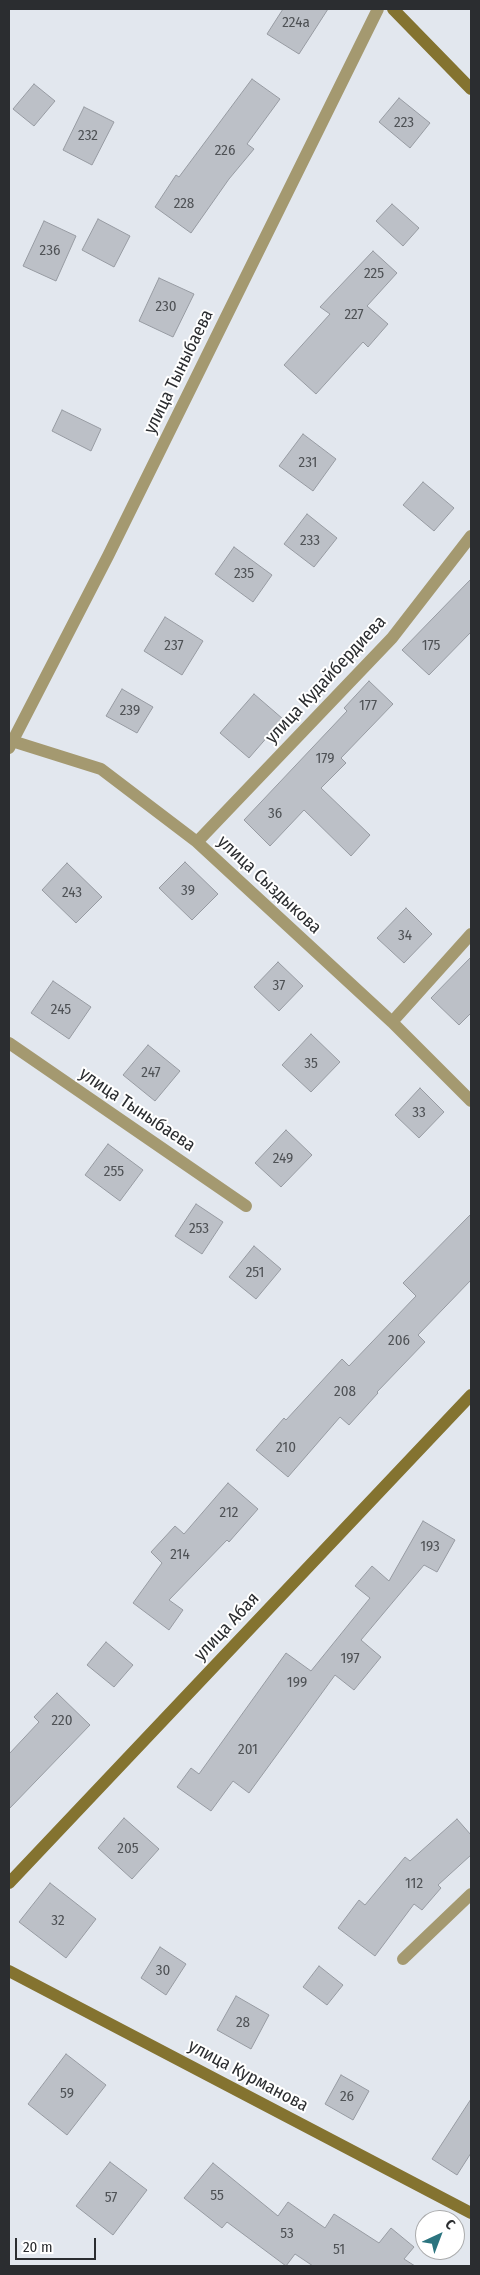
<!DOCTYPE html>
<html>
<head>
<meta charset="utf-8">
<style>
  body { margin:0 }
  #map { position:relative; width:480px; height:2275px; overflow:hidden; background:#e2e7ee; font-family:"Fira Sans Condensed",sans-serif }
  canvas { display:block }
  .frame { position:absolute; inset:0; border:10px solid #2b2d30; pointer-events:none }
  .north { position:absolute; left:415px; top:2210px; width:50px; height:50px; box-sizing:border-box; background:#fff; border:1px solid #aaabac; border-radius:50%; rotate:43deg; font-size:14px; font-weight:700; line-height:20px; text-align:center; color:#2b2d30 }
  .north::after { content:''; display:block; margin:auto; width:18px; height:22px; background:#2c747f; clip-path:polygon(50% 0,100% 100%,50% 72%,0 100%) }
  .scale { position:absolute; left:15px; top:2238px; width:81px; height:22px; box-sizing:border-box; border:2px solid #2b2d30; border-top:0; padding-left:6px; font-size:15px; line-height:18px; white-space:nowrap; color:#2b2d30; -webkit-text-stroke:4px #fff; paint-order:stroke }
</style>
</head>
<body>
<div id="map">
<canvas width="480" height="2275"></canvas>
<div class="frame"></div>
<div class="north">С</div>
<div class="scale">20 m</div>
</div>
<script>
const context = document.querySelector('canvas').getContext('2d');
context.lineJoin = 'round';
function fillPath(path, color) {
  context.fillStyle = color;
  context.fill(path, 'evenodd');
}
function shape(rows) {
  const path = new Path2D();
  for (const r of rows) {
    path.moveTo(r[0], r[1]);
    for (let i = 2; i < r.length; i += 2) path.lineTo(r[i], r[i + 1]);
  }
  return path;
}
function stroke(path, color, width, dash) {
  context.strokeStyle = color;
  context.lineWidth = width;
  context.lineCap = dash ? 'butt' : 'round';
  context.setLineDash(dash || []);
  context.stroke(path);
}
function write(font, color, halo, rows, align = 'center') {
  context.font = font + ' "Fira Sans Condensed",sans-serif';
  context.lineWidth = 4;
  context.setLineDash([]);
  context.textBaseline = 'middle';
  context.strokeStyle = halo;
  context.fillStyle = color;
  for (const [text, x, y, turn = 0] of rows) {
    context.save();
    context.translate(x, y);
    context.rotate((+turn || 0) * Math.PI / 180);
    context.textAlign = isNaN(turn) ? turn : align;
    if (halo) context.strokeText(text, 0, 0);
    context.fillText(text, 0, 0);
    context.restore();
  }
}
const building = shape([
  [283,9,328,9,299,54,267,34,283,9],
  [252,79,280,99,247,144,254,149,229,179,191,233,155,207,176,175,179,177,252,79],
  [34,84,55,101,34,126,13,109,34,84],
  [399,98,430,123,410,148,379,122,399,98],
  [84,107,114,122,92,165,63,150,84,107],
  [392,204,419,228,403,246,376,221,392,204],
  [98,219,130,236,114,267,82,250,98,219],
  [44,221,76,236,56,281,23,266,44,221],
  [373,251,397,273,367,306,388,324,368,347,363,342,316,394,284,365,330,314,320,307,373,251],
  [159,278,194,294,173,337,139,321,159,278],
  [62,410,101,429,91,451,52,431,62,410],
  [303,434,336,459,313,491,279,466,303,434],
  [423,482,454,508,434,531,403,505,423,482],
  [307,514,337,538,314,567,284,544,307,514],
  [234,547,272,575,253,602,215,574,234,547],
  [471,579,471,632,429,675,402,650,471,579],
  [165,617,203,641,182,675,144,651,165,617],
  [369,681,393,704,341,758,346,763,321,788,370,835,351,856,304,810,270,846,244,820,347,711,344,708,369,681],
  [122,689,153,707,137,733,106,716,122,689],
  [254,694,283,719,249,758,220,733,254,694],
  [185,862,218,894,192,920,159,888,185,862],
  [67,863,102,897,76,923,42,890,67,863],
  [406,908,432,934,404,963,377,938,406,908],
  [471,957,471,1013,459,1025,431,998,471,957],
  [278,962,303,986,279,1011,254,987,278,962],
  [53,981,91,1007,69,1039,31,1013,53,981],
  [311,1034,340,1062,311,1092,282,1065,311,1034],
  [148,1045,180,1071,155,1101,123,1075,148,1045],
  [420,1088,444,1112,419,1138,395,1115,420,1088],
  [286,1130,312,1155,281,1187,255,1163,286,1130],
  [108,1144,143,1170,120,1201,85,1175,108,1144],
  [196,1204,223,1222,202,1254,175,1236,196,1204],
  [471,1214,471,1280,418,1335,425,1342,377,1392,378,1393,349,1425,340,1417,288,1477,256,1450,284,1418,286,1420,342,1359,349,1366,416,1296,403,1283,471,1214],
  [254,1246,281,1269,256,1299,229,1277,254,1246],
  [228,1483,258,1509,229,1542,227,1540,169,1600,183,1610,169,1630,133,1603,162,1563,151,1552,175,1526,184,1534,228,1483],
  [423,1521,455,1540,437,1572,424,1565,361,1640,381,1657,354,1690,335,1675,249,1793,233,1781,211,1811,177,1787,191,1768,199,1774,286,1653,311,1671,370,1598,355,1586,372,1566,389,1581,423,1521],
  [106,1642,133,1665,114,1687,87,1665,106,1642],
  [57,1693,90,1725,9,1809,9,1754,39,1722,34,1717,57,1693],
  [124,1818,159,1849,132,1879,98,1848,124,1818],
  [457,1819,471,1835,471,1855,438,1885,441,1888,422,1910,414,1904,375,1956,338,1928,359,1900,365,1905,405,1857,410,1861,457,1819],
  [50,1883,96,1919,66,1958,19,1922,50,1883],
  [160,1947,186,1964,166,1995,141,1978,160,1947],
  [319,1966,343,1985,327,2005,303,1987,319,1966],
  [236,1996,269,2015,251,2049,217,2030,236,1996],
  [66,2054,106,2085,67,2135,28,2104,66,2054],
  [341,2075,369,2091,353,2120,325,2104,341,2075],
  [471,2099,471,2153,457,2175,432,2159,471,2099],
  [110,2162,147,2190,113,2235,76,2206,110,2162],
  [213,2163,278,2216,288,2202,325,2228,334,2214,379,2243,391,2228,414,2247,404,2259,415,2266,313,2266,295,2254,286,2266,227,2222,222,2228,184,2198,213,2163]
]);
fillPath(building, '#bcc0c7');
stroke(building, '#979ba2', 1);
stroke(shape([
  [12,741,101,769,197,842,392,1022,471,1101],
  [9,748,108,556,378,9],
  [197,842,392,638,471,536],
  [392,1022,471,934],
  [9,1043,246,1206],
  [403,1959,471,1894]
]), '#a49970', 12);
stroke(shape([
  [393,9,471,89],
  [9,1883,471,1395],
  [9,1971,471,2213]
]), '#847330', 12);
write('15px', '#4f5256', null, [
  ["224а",296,23],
  ["223",404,123],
  ["232",88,136],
  ["226",225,151],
  ["228",184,204],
  ["236",50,251],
  ["225",374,274],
  ["230",166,307],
  ["227",354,315],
  ["231",308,463],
  ["233",310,541],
  ["235",244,574],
  ["237",174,646],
  ["175",431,646],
  ["177",368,706],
  ["239",130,711],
  ["179",325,759],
  ["36",275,814],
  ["39",188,891],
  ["243",72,893],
  ["34",405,936],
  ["37",279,986],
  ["245",61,1010],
  ["35",311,1064],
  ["247",151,1073],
  ["33",419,1113],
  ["249",283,1159],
  ["255",114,1172],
  ["253",199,1229],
  ["251",255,1273],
  ["206",399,1341],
  ["208",345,1392],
  ["210",286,1448],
  ["212",229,1513],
  ["193",430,1547],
  ["214",180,1555],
  ["197",350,1659],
  ["199",297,1683],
  ["220",62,1721],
  ["201",248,1750],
  ["205",128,1849],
  ["112",414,1884],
  ["32",58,1921],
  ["30",163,1971],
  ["28",243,2023],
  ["59",67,2094],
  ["26",347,2097],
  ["55",217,2196],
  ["57",111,2198],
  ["53",287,2234],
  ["51",339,2250]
]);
write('18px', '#2b2d30', '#fff', [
  ["улица Тыныбаева",179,372,-64],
  ["улица Кудайбердиева",326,680,-47],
  ["улица Сыздыкова",269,885,43],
  ["улица Тыныбаева",137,1110,34],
  ["улица Абая",227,1627,-47],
  ["улица Курманова",248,2076,28]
]);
</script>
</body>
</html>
